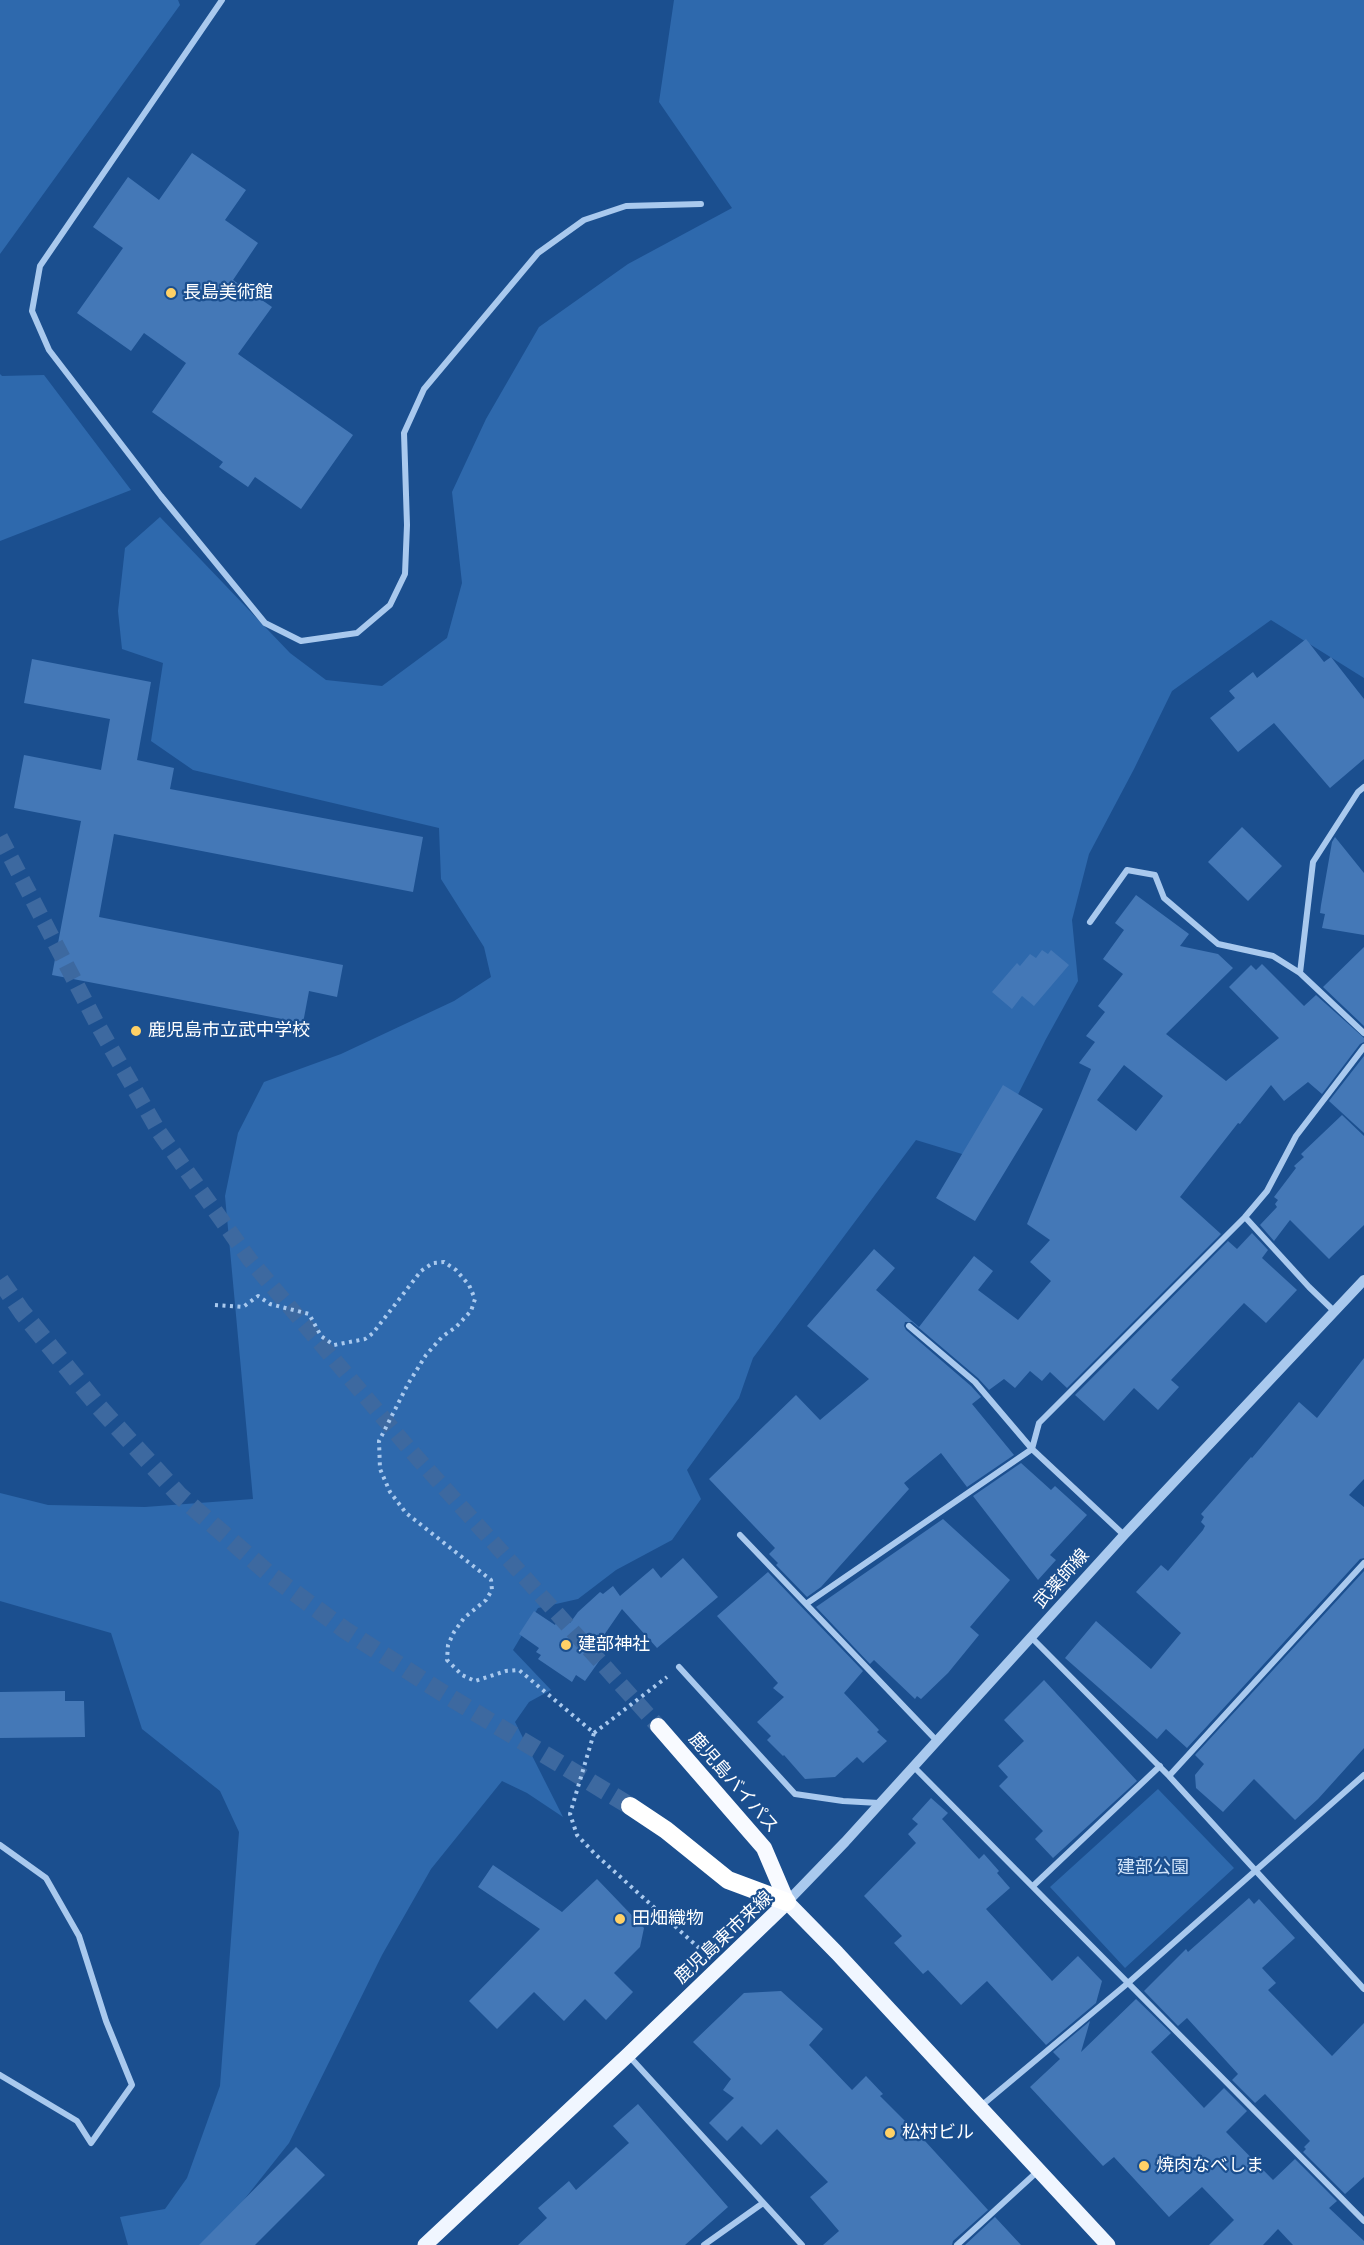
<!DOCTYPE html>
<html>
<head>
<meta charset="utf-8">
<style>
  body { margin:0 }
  canvas { display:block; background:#1b4f8f }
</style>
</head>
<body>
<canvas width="1364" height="2245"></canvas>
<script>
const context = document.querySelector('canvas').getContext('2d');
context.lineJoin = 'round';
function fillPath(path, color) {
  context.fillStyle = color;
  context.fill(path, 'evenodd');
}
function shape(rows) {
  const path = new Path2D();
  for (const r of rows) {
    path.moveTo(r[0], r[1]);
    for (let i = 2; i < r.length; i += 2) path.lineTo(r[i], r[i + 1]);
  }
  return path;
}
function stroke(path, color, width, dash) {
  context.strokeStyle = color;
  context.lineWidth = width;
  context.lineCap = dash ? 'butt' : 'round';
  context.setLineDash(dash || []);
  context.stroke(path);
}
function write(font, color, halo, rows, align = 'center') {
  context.font = font + ' Arial,"Noto Sans JP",sans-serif';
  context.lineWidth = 4.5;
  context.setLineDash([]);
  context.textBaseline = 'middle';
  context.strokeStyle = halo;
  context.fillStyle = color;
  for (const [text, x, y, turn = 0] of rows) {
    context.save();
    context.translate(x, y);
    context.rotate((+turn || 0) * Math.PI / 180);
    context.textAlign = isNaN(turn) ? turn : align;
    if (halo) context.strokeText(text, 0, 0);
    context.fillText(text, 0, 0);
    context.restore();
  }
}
fillPath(shape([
  [0,0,178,0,180,5,0,254],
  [674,0,1364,0,1364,678,1271,620,1172,691,1134,769,1089,854,1072,920,1078,981,1046,1039,998,1134,972,1157,916,1140,753,1358,739,1398,687,1470,701,1499,672,1540,616,1570,578,1599,538,1608,513,1650,551,1690,529,1702,515,1722,563,1817,527,1793,502,1781,431,1869,382,1955,289,2143,208,2245,128,2245,120,2217,165,2209,187,2178,220,2086,239,1832,220,1791,142,1729,111,1633,0,1601,0,1493,48,1505,145,1507,253,1499,225,1196,238,1133,264,1082,341,1054,454,1001,491,977,484,947,441,879,439,828,193,770,151,741,163,663,122,649,118,611,125,548,160,517,290,653,326,680,382,686,447,638,462,583,452,492,486,419,539,327,628,264,732,208,659,102],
  [0,374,2,376,44,375,131,490,0,541],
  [1158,1789,1234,1868,1125,1968,1050,1887]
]), '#2e69ad');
fillPath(shape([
  [192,153,246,190,225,220,258,243,233,280,272,307,238,354,353,435,301,509,255,477,248,487,219,467,223,462,152,412,186,363,144,333,131,351,77,313,123,248,93,227,128,177,159,200],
  [1306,639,1324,662,1331,657,1364,699,1364,759,1330,788,1274,723,1238,752,1210,718,1235,698,1229,691,1253,672,1257,678],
  [32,659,151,682,137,760,174,768,170,789,423,837,413,892,114,834,99,917,343,965,337,997,309,991,303,1023,52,975,81,821,14,808,24,755,101,770,110,719,24,703],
  [1242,827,1282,866,1248,901,1208,862],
  [1335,837,1364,873,1364,935,1322,928,1325,914,1320,913,1321,905,1332,842],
  [1136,895,1189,934,1180,946,1218,954,1233,968,1166,1034,1226,1081,1279,1038,1229,987,1251,965,1256,970,1262,964,1304,1006,1316,995,1364,1038,1364,1042,1360,1044,1322,1094,1308,1082,1284,1101,1271,1085,1240,1124,1238,1123,1180,1197,1221,1234,1067,1388,1050,1372,1042,1381,1030,1371,1015,1388,1004,1379,989,1390,978,1378,912,1322,905,1322,904,1326,906,1330,971,1386,981,1397,972,1404,1014,1455,967,1487,941,1453,904,1483,909,1489,821,1587,807,1597,776,1565,778,1563,769,1554,775,1548,709,1479,796,1395,820,1420,869,1379,807,1326,874,1249,895,1268,876,1290,919,1327,974,1256,993,1271,978,1290,1018,1320,1051,1281,1030,1262,1050,1240,1027,1224,1091,1069,1079,1063,1095,1042,1086,1036,1105,1012,1098,1006,1123,974,1103,959,1124,930,1115,923],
  [1124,1065,1163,1096,1136,1131,1097,1100],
  [1364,947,1364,1026,1323,987],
  [1042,950,1048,954,1051,950,1069,965,1034,1006,1022,996,1012,1009,992,992,1017,963,1020,966,1030,954,1036,958],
  [1364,1056,1364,1133,1329,1101],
  [1003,1085,1043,1109,975,1221,936,1198],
  [1342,1115,1364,1136,1364,1225,1329,1259,1290,1220,1274,1241,1260,1225,1277,1207,1275,1204,1278,1200,1274,1197,1296,1168,1294,1166,1304,1157,1301,1154],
  [1252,1233,1268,1250,1262,1258,1297,1290,1266,1323,1244,1303,1171,1380,1179,1387,1158,1410,1134,1388,1104,1421,1075,1395,1228,1241,1237,1249],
  [1364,1358,1364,1479,1349,1495,1364,1507,1364,1558,1360,1559,1187,1748,1166,1729,1157,1739,1065,1658,1096,1621,1151,1669,1181,1633,1136,1592,1161,1565,1168,1571,1203,1530,1205,1526,1201,1522,1204,1517,1201,1514,1251,1457,1252,1458,1299,1402,1317,1418],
  [1021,1463,1051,1490,1055,1486,1087,1515,1050,1555,1056,1560,1038,1580,973,1496],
  [943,1519,1010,1580,970,1627,979,1635,948,1673,921,1699,917,1696,915,1699,874,1660,870,1664,816,1607],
  [683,1558,718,1597,657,1648,622,1609,593,1651,602,1657,585,1681,576,1675,572,1682,538,1659,541,1655,536,1652,539,1648,519,1634,534,1611,555,1625,557,1621,562,1624,565,1620,570,1623,578,1612,600,1592,603,1594,613,1586,620,1596,653,1568,661,1578],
  [1364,1571,1364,1748,1318,1799,1295,1820,1254,1779,1223,1812,1196,1788,1195,1775,1204,1764,1195,1755],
  [768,1572,863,1671,844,1693,879,1730,877,1732,887,1741,863,1763,857,1757,835,1777,805,1779,784,1755,783,1756,767,1740,771,1736,757,1722,784,1697,773,1688,778,1683,717,1616],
  [1044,1680,1137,1781,1053,1858,1035,1839,1043,1831,999,1786,1008,1777,998,1766,1024,1741,1004,1720],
  [65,1691,65,1701,84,1701,85,1737,0,1738,0,1692],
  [931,1798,948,1813,942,1819,979,1859,984,1854,999,1871,997,1873,1010,1888,986,1909,1052,1981,1078,1956,1102,1981,1096,2003,1046,2045,987,1981,961,2005,928,1970,923,1974,894,1943,902,1936,864,1896,916,1843,908,1834,918,1824,912,1819],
  [493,1865,562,1912,597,1879,644,1928,640,1947,614,1973,633,1992,606,2020,585,1999,564,2021,534,1992,497,2029,469,2001,540,1929,478,1887],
  [1249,1898,1254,1904,1259,1899,1295,1938,1262,1968,1276,1983,1268,1990,1332,2056,1364,2023,1364,2177,1345,2194,1303,2152,1306,2149,1304,2147,1310,2141,1265,2094,1255,2103,1232,2080,1238,2074,1187,2018,1178,2026,1144,1991,1186,1949,1188,1952],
  [781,1991,823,2029,809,2045,852,2090,866,2076,883,2094,880,2096,925,2141,988,2210,953,2241,952,2245,823,2245,839,2231,810,2197,828,2182,777,2129,761,2145,742,2126,727,2141,709,2123,734,2098,723,2090,731,2079,693,2042,744,1993],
  [1136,1999,1171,2033,1151,2052,1204,2108,1224,2088,1247,2111,1226,2132,1273,2180,1295,2159,1337,2201,1329,2208,1364,2241,1364,2245,1293,2245,1278,2229,1263,2245,1209,2245,1234,2220,1202,2187,1169,2217,1114,2157,1103,2166,1030,2087,1060,2059,1053,2052,1090,2021,1081,2052],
  [638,2104,728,2207,685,2245,518,2245,547,2218,538,2208,569,2181,576,2190,629,2143,613,2126],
  [296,2147,325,2175,255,2245,199,2245],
  [995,2217,1021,2245,965,2245]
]), '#4478b7');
stroke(shape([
  [0,837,96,1022,159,1132,250,1260,412,1452,658,1726]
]), '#3d69a0', 16, [16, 8]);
stroke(shape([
  [0,1280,22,1312,99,1407,179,1495,268,1573,345,1630,438,1690,630,1806]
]), '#3d69a0', 18, [18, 9]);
stroke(shape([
  [215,1305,243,1307,258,1296,270,1304,309,1314,321,1336,334,1345,365,1339,373,1333,421,1271,433,1263,444,1262,456,1270,469,1285,475,1299,471,1311,456,1327,442,1337,426,1355,408,1384,379,1441,380,1469,390,1492,406,1513,491,1580,492,1590,486,1600,464,1618,454,1632,448,1645,447,1660,462,1675,475,1681,506,1671,519,1670,594,1733,570,1814,577,1835,595,1854,699,1948],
  [594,1733,667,1677]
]), '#a9c9ee', 4, [3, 4.5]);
stroke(shape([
  [222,0,40,266,32,311,49,350,161,496,265,623,301,641,357,633,390,605,405,574,407,525,404,433,424,389,538,253,584,220,626,206,701,204],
  [1364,787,1358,792,1313,862,1300,973,1364,1033],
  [1090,922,1127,870,1155,875,1164,898,1218,944,1273,956,1300,973],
  [1335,1312,1309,1287,1245,1217,1267,1191,1296,1136,1364,1047],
  [740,1535,936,1740],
  [1124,1535,1032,1449,1039,1423,1245,1217],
  [806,1604,1032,1449,975,1382,909,1326],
  [1031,1637,1169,1776,1364,1989],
  [679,1667,795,1794,843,1801,879,1803],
  [913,1766,1364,2221],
  [1169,1776,1364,1563],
  [0,1845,46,1878,79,1936,106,2021,132,2085,91,2143,77,2121,0,2075],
  [1033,1886,1160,1766],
  [628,2055,802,2245],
  [981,2106,1128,1983,1364,1775],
  [704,2245,763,2203],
  [957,2245,1038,2171]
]), '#a9c9ee', 6);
stroke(shape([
  [787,1902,845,1842,1124,1535,1364,1280]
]), '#a9c9ee', 10);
stroke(shape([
  [425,2245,628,2055,787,1902,837,1953,1108,2245]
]), '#f0f6ff', 15);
stroke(shape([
  [658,1726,764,1848,787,1902]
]), '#f8faff', 16);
stroke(shape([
  [630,1806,666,1830,728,1880,787,1902]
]), '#fff', 18);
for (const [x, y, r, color] of [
  [171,293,6,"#ffd166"],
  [136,1031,6,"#ffd166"],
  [566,1645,6,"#ffd166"],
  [620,1919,6,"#ffd166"],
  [890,2133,6,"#ffd166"],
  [1144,2166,6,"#ffd166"]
]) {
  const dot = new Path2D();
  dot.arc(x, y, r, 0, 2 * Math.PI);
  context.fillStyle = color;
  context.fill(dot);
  stroke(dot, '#1b4f8f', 2);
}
write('18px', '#fff', '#1b4f8f', [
  ["長島美術館",183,293],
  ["鹿児島市立武中学校",148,1031],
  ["建部神社",578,1645],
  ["田畑織物",632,1919],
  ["松村ビル",902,2133],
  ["焼肉なべしま",1156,2166]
], 'left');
write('18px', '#fff', '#1b4f8f', [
  ["武薬師線",1062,1579,-48],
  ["鹿児島バイパス",733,1783,49],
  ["鹿児島東市来線",724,1938,-43]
]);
write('18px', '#cfe3fa', '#1b4f8f', [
  ["建部公園",1153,1868]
]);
</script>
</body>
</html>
